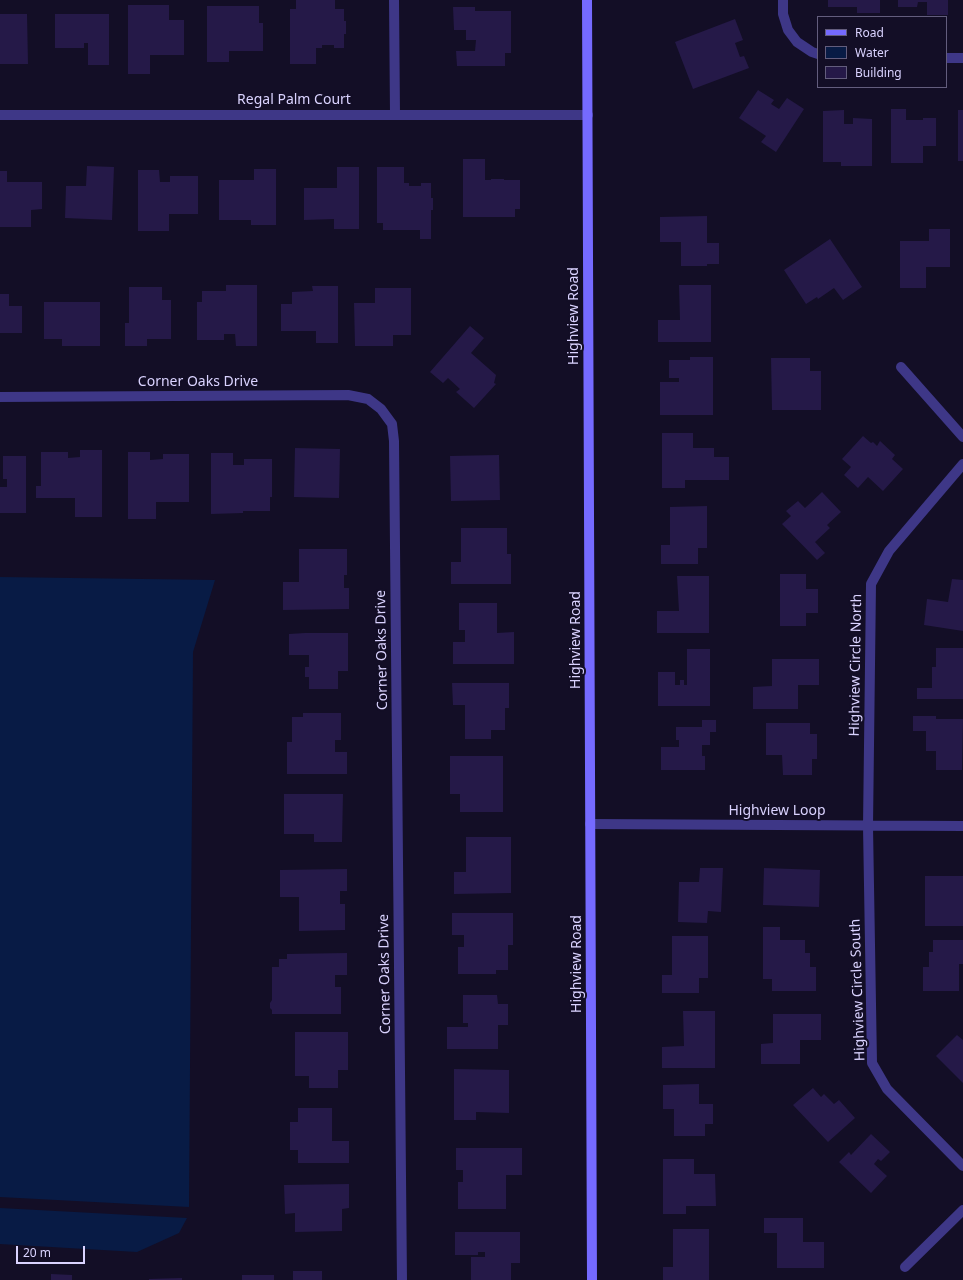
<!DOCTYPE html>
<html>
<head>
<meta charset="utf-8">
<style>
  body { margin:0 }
  #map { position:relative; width:963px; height:1280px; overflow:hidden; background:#130e26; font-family:"Noto Sans",sans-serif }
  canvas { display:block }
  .legend { position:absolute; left:817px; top:16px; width:130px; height:72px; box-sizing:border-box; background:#130e26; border:1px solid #635d7d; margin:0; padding:5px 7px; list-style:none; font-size:12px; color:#dad3ff }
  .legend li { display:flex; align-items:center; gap:8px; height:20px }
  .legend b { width:20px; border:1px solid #635d7d }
  .scale { position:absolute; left:16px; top:1246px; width:69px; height:18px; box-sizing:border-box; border:2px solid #dad3ff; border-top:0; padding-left:5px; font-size:12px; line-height:14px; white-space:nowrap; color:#dad3ff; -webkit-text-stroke:3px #130e26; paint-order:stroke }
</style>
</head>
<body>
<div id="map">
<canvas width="963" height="1280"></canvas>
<ul class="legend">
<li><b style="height:5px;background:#756aff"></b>Road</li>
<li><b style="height:11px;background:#081b45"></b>Water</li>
<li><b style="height:11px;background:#251948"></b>Building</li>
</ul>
<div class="scale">20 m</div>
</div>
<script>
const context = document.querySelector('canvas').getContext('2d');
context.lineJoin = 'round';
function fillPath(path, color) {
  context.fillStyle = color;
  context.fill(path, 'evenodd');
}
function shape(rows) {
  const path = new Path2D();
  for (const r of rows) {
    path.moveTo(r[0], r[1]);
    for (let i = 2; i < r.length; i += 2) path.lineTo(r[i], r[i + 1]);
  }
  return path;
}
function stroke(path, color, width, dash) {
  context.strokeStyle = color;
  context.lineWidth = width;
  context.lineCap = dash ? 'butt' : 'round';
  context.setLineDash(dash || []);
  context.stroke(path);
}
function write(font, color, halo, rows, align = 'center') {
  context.font = font + ' "Noto Sans",sans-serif';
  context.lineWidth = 4;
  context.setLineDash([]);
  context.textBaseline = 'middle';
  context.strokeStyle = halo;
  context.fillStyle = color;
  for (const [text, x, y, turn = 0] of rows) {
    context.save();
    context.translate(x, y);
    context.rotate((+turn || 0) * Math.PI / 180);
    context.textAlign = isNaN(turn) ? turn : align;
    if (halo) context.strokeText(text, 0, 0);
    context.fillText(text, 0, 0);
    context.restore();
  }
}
fillPath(shape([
  [0,577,215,580,193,652,189,1207,0,1197],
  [0,1208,187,1218,179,1233,137,1252,0,1244]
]), '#081b45');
fillPath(shape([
  [296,0,335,0,335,9,344,9,344,21,346,21,346,34,344,34,344,48,334,48,334,45,322,45,322,48,316,48,316,64,290,64,290,9,296,9],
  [828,0,880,0,880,13,857,13,857,7,828,7],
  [898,0,948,0,948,15,927,15,927,2,918,2,917,7,898,7],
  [128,5,169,5,169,20,184,20,184,55,150,55,150,74,128,74],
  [207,6,259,6,259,23,263,23,263,51,229,51,229,62,207,62],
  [453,7,475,7,475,11,511,11,511,53,505,53,505,66,457,66,456,51,475,51,476,40,466,40,466,30,454,30],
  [0,14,27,14,28,64,0,64],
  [55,14,109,14,109,65,88,65,88,43,84,43,84,48,55,48],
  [735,19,743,40,735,43,740,57,744,56,749,68,693,89,675,42],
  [758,90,774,100,771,104,779,109,787,98,804,109,776,152,761,142,766,136,739,118],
  [891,109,906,109,906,120,923,120,923,118,936,118,936,146,923,146,923,163,891,163],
  [844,110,844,124,853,124,853,118,872,119,872,166,841,166,841,162,823,162,823,111],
  [958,110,963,110,963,161,958,161],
  [463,159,485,159,485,180,491,180,491,179,504,179,504,180,520,180,520,209,515,209,515,217,463,217],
  [87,166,114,167,112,220,65,218,66,186,86,186],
  [337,167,359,167,359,229,334,229,334,219,304,220,304,188,337,188],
  [377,167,404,167,404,183,409,183,409,186,421,186,421,183,431,183,431,198,433,198,433,210,431,210,431,239,420,239,420,230,383,230,383,223,377,223],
  [254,169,276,169,276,225,251,225,251,220,219,220,219,180,254,180],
  [138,170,159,170,160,182,170,182,170,176,198,176,198,214,169,214,169,231,138,231],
  [0,171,7,171,7,182,42,182,42,209,31,210,31,227,0,227],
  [707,216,707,243,719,243,719,264,707,264,707,266,681,266,681,242,660,242,660,217],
  [929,229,950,229,950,267,926,267,926,288,900,288,900,241,929,241],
  [830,239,862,287,843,300,834,288,818,299,817,297,806,304,784,270],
  [226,285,257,285,257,346,236,346,235,334,224,334,224,340,197,340,197,302,202,302,202,291,226,291],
  [679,285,711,285,711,342,658,342,658,320,680,320],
  [312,286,338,286,338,343,316,343,316,331,281,331,281,304,292,304,292,292,313,291],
  [129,287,162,287,162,300,171,300,171,339,147,339,147,346,125,346,125,323,129,323],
  [375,288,411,288,411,335,393,335,393,346,355,346,354,303,375,303],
  [0,294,9,294,9,306,22,306,22,333,0,333],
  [44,302,100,302,100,346,62,346,62,339,44,339],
  [470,326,484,338,471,353,496,375,494,383,496,384,474,408,456,392,460,389,448,378,443,383,430,372],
  [690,357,713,357,713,415,660,415,660,382,679,382,679,378,669,378,669,360,690,360],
  [771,358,810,358,810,371,821,371,821,410,772,410],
  [662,433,693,433,693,448,714,448,714,457,729,457,729,480,685,480,685,488,662,488],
  [863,436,871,443,873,442,877,446,880,441,895,455,892,459,903,469,883,491,868,477,858,488,844,475,851,467,842,459],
  [295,448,340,449,339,498,294,497],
  [80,450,102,450,102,517,75,517,75,498,36,498,36,486,41,486,41,452,68,452,68,458,80,457],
  [128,452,150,452,150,460,163,459,163,454,189,454,189,502,156,502,156,519,128,519],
  [211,453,233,453,233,465,244,465,244,459,272,459,272,497,270,497,270,511,243,511,243,513,211,514],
  [499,455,500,500,451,501,450,456],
  [3,456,26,456,26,513,0,513,0,487,7,487,7,479,3,479],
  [822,492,841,512,827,525,830,528,815,542,825,553,817,560,782,524,791,516,786,511,798,501,805,508],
  [707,506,707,548,698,548,698,564,661,564,661,545,670,545,670,507],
  [461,528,507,528,507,554,511,554,511,584,451,584,451,562,461,562],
  [299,549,347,549,347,575,344,575,344,588,349,588,349,609,283,610,283,582,299,582],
  [780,574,806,574,806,589,818,589,818,613,806,613,806,626,780,626],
  [677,576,709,576,709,633,657,633,657,611,679,611],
  [952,579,963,580,963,631,924,625,927,599,948,602],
  [459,603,497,603,497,633,514,632,514,664,453,664,453,642,465,642,465,630,459,630],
  [305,633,348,633,348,671,338,671,338,689,309,689,309,677,305,677,305,667,309,667,309,655,289,655,289,634],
  [936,648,963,648,963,699,917,699,917,688,932,688,932,667,936,667],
  [687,649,710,649,710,706,658,706,658,672,675,672,675,685,680,685,680,680,684,680,684,685,687,685],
  [772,659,819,659,819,685,798,685,798,709,753,709,753,687,772,686],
  [452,683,509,683,509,708,505,708,505,730,491,730,491,739,465,739,465,705,453,705],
  [303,713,341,713,341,740,335,740,335,752,347,752,347,774,287,774,287,742,292,742,292,717,303,717],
  [913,716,936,716,936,719,963,719,962,770,936,770,936,751,926,751,926,731,913,731],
  [702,720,716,720,716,732,710,732,710,745,702,745,702,756,705,756,705,770,661,770,661,747,679,747,679,740,676,740,676,727,702,727],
  [766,723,810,723,810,734,817,734,817,759,812,759,812,775,783,775,782,755,766,755],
  [450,756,503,756,503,812,460,812,460,794,450,794],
  [284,794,343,794,342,842,314,842,314,834,284,834],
  [466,837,511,837,511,893,454,894,454,872,466,872],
  [700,868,723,868,721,912,708,911,707,923,678,922,679,882,699,882],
  [764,868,820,870,819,907,763,905],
  [347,869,347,891,340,891,340,904,345,904,345,930,299,931,299,897,280,897,280,870],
  [925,876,963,876,963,926,925,926],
  [452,913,513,913,513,945,508,945,508,970,496,970,496,974,458,974,458,947,464,947,464,935,452,935],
  [763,927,780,927,780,940,805,940,805,953,810,953,810,967,816,967,816,991,772,991,772,979,763,979],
  [672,936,708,936,708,978,699,978,699,993,662,993,662,975,672,975],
  [933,940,963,940,963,964,959,964,959,991,923,991,923,967,929,967,929,952,933,952],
  [347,953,347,975,335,975,335,987,341,987,341,1014,272,1014,272,1010,270,1008,270,1003,272,1000,272,967,279,967,279,959,287,959,287,954],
  [463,995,497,995,498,1004,508,1004,508,1025,498,1025,498,1049,447,1049,447,1027,468,1027,468,1023,463,1023],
  [683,1011,715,1011,715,1068,662,1068,662,1047,684,1046],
  [773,1014,821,1014,821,1040,800,1040,800,1064,761,1064,761,1044,773,1043],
  [295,1032,348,1032,348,1070,338,1070,338,1088,309,1088,309,1076,295,1076],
  [957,1035,963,1040,963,1083,936,1056],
  [454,1069,509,1070,509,1113,476,1112,476,1120,454,1120],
  [699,1084,699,1104,713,1104,713,1124,705,1124,705,1136,674,1136,674,1109,663,1109,663,1085],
  [813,1088,821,1097,824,1094,834,1104,839,1100,855,1118,828,1142,793,1105],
  [298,1108,332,1108,332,1141,349,1141,349,1163,298,1163,298,1150,290,1150,290,1122,298,1122],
  [871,1134,890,1152,881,1161,878,1159,874,1164,887,1176,871,1193,839,1162,849,1152,851,1155],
  [456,1148,522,1148,522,1175,506,1175,506,1209,458,1209,458,1182,463,1182,463,1170,456,1170],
  [663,1159,694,1159,694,1174,715,1174,716,1206,686,1206,686,1214,663,1214],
  [349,1184,349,1208,342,1209,342,1231,295,1232,295,1213,285,1214,284,1185],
  [764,1218,803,1218,803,1242,824,1242,824,1268,777,1268,777,1233,764,1233],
  [673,1229,709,1229,709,1280,663,1280,663,1267,673,1267],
  [455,1232,520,1232,520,1263,511,1263,511,1280,471,1280,471,1257,485,1257,485,1252,478,1252,478,1255,455,1255],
  [293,1271,322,1271,322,1280,293,1280],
  [51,1274,72,1275,72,1280,51,1280],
  [242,1275,274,1275,274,1280,242,1280],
  [182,1278,182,1280,149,1280,149,1279]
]), '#251948');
stroke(shape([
  [394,0,395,114],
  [783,0,783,14,788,30,797,42,812,52,818,54],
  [946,58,963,58],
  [0,115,588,115],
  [901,367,963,437],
  [0,397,348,395,368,399,381,409,392,424,394,441,402,1280],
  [963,464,889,551,871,584,868,826,872,1063,887,1089,963,1166],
  [590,824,963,826],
  [905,1267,963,1210]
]), '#3e3787', 10);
stroke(shape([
  [587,0,592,1280]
]), '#756aff', 10);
write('14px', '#dad3ff', '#130e26', [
  ["Regal Palm Court",294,100],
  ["Highview Road",574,316,-90],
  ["Corner Oaks Drive",198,382],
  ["Highview Road",576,640,-90],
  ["Corner Oaks Drive",382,650,-91],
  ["Highview Circle North",856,665,-89],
  ["Highview Loop",777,811],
  ["Highview Road",577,964,-90],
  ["Corner Oaks Drive",385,974,-91],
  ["Highview Circle South",858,990,-92]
]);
</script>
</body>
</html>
